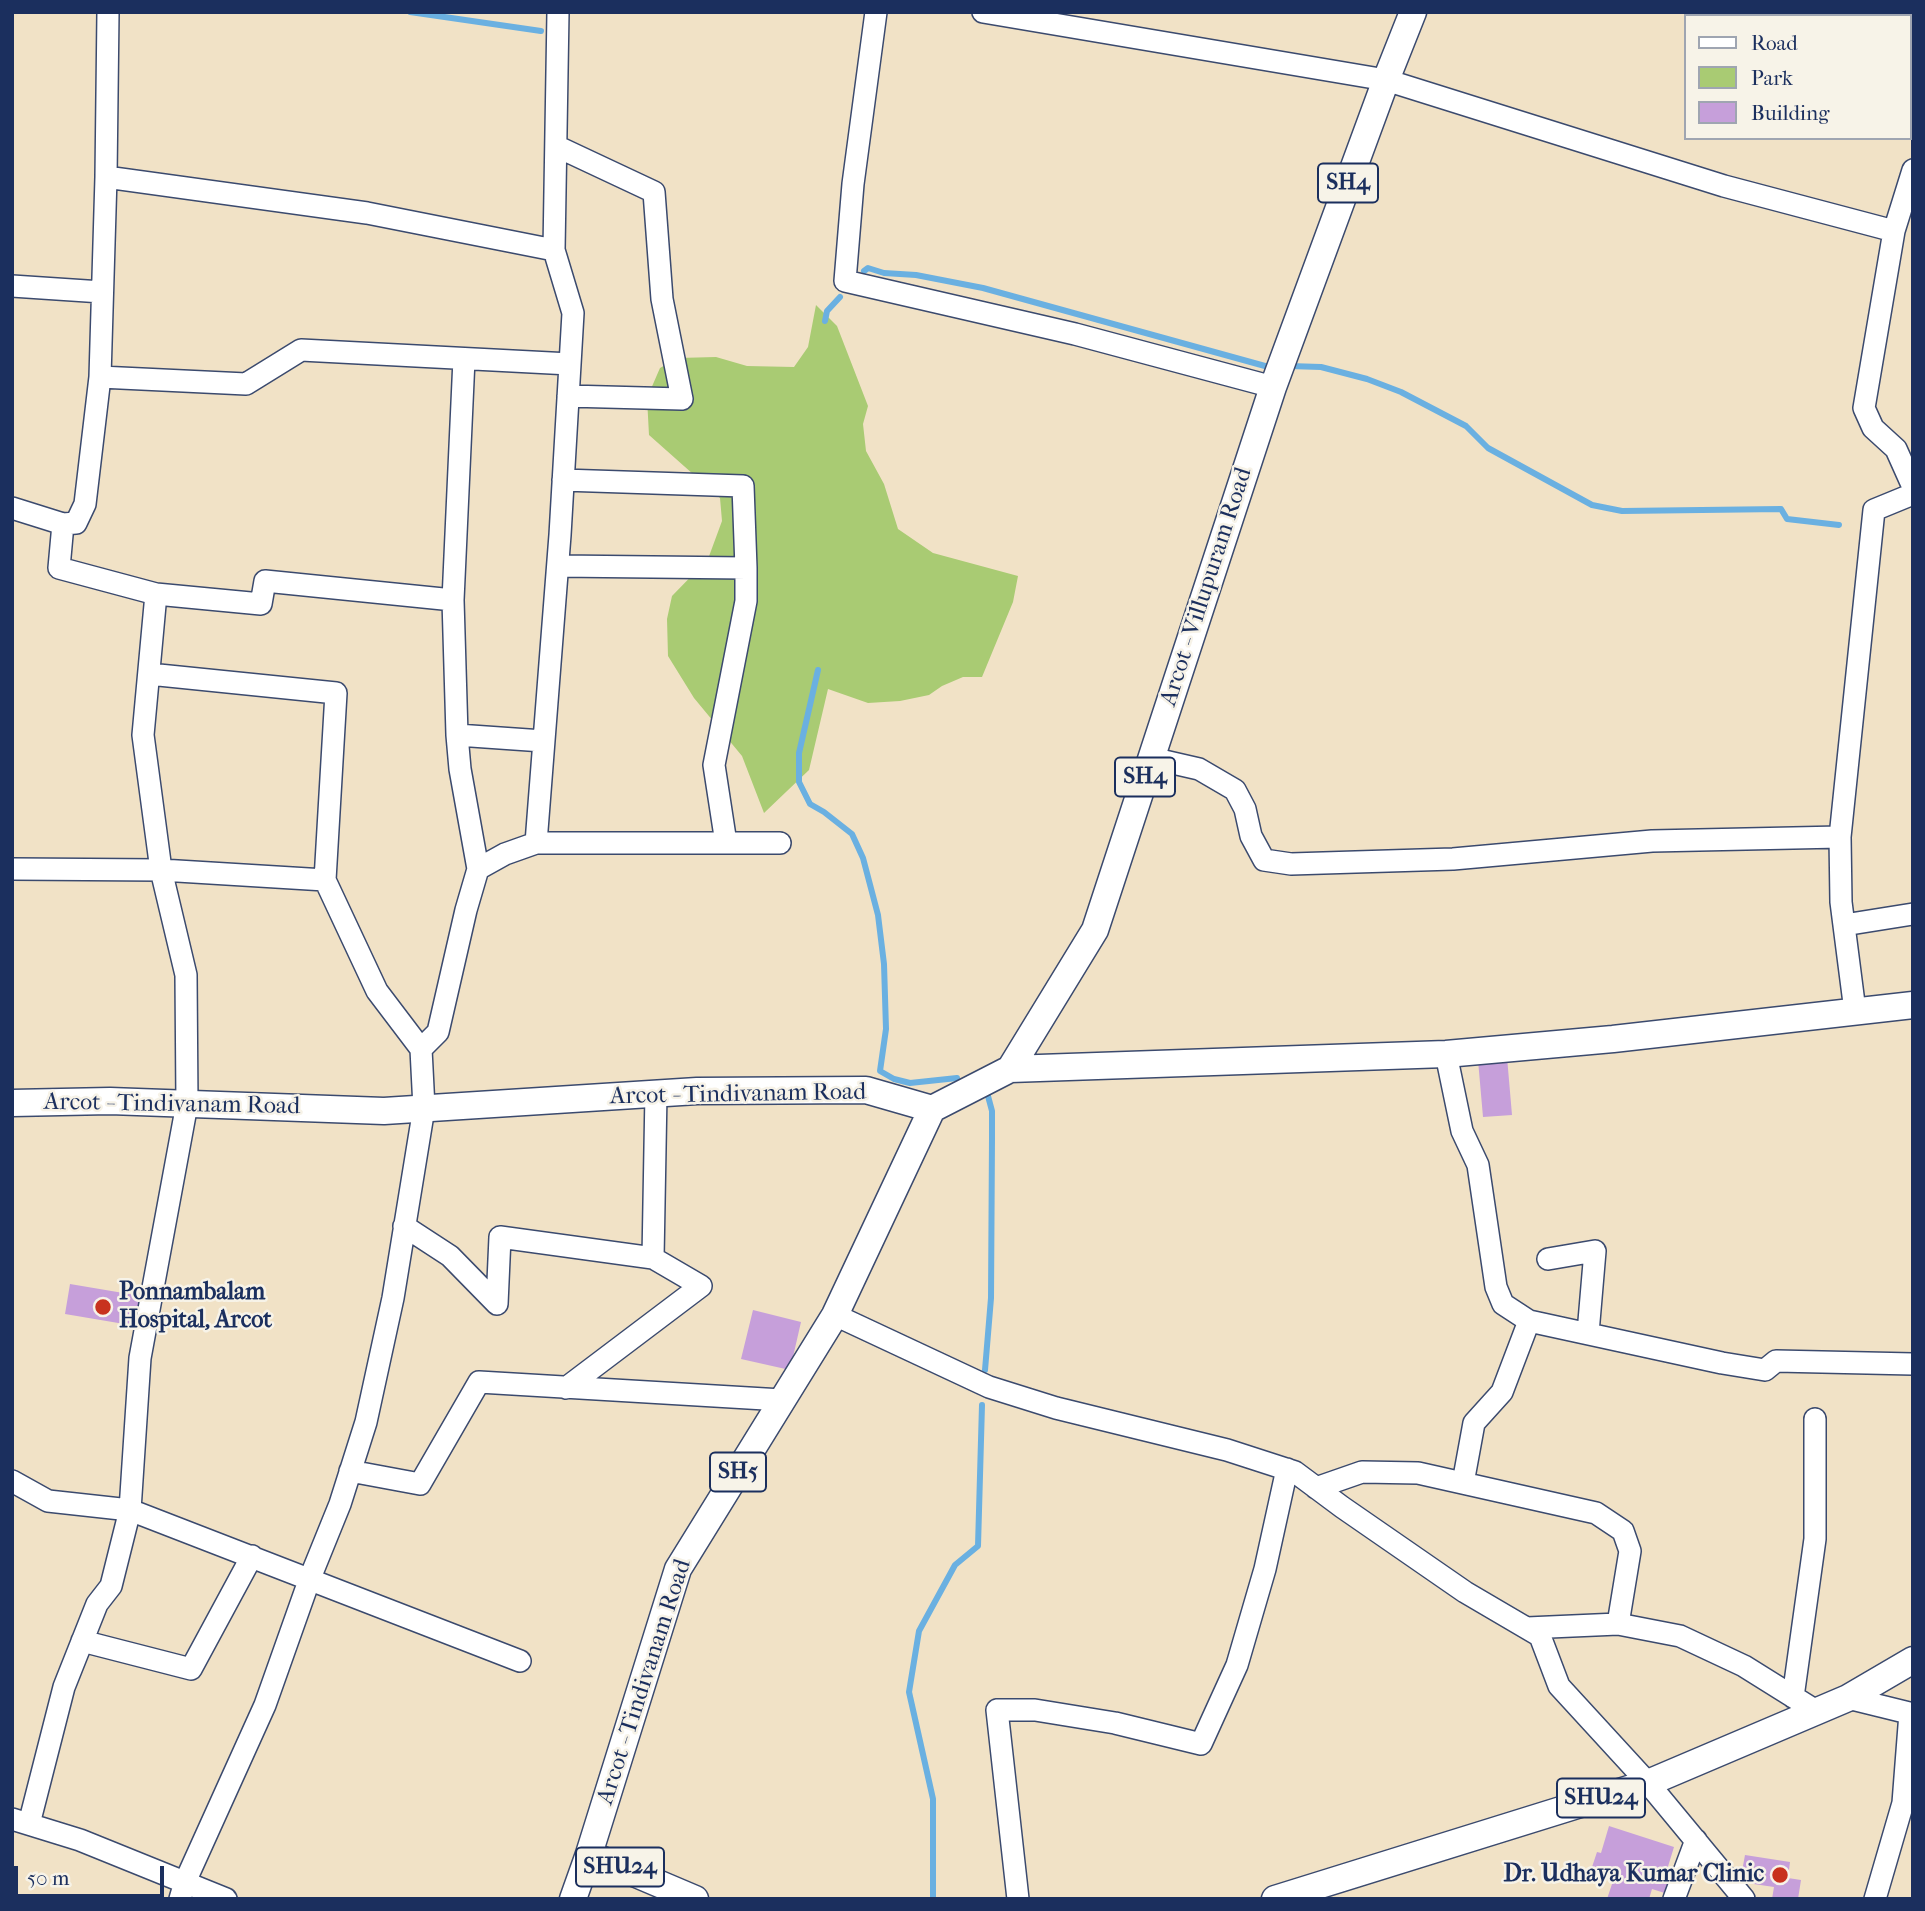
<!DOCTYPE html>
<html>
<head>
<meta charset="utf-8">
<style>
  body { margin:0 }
  #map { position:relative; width:1925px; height:1911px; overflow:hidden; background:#f1e2c6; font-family:"IM FELL French Canon",serif }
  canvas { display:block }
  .frame { position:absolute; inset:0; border:14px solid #1b2f5e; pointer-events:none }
  .legend { position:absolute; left:1684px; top:14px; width:228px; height:126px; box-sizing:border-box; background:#f7f3e8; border:2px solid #9fa5b1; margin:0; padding:9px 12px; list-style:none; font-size:21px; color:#1b2f5e }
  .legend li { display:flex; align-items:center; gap:14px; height:35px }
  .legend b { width:35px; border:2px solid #9fa5b1 }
  .scale { position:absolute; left:14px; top:1866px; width:150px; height:32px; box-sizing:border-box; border:4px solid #1b2f5e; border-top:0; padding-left:9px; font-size:21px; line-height:24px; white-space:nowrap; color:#1b2f5e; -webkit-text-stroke:5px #f7f3e8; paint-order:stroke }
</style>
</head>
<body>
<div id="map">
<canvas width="1925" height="1911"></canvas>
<div class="frame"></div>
<ul class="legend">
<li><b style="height:9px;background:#fff"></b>Road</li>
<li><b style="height:19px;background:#a9cb73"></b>Park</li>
<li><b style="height:19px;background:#c69fda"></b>Building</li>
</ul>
<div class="scale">50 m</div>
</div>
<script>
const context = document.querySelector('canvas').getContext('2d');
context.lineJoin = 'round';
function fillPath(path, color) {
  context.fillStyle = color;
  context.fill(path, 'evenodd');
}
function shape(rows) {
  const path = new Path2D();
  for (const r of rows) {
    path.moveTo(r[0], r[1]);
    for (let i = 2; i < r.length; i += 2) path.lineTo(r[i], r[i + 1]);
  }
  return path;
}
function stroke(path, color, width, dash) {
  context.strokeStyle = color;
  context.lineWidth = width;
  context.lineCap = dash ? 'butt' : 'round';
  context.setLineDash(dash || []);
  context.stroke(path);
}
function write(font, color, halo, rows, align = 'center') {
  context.font = font + ' "IM FELL French Canon",serif';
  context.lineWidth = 5;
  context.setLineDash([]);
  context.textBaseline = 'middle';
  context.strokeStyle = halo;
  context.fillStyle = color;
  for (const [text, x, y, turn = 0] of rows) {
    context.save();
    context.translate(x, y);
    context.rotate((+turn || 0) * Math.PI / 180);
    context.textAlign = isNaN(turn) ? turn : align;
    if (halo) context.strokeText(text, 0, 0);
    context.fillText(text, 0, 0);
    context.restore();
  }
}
fillPath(shape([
  [816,305,837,326,868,406,863,424,866,451,884,484,898,529,933,553,1018,576,1013,602,982,677,963,677,942,686,929,695,900,701,868,703,828,689,809,770,764,813,742,756,694,698,668,656,667,619,672,596,708,559,722,521,720,498,649,435,647,398,660,368,678,358,716,357,747,366,794,367,808,347]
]), '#a9cb73');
stroke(shape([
  [410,12,541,31],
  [864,271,868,268,884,273,916,275,983,288,1265,366,1275,366],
  [825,321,827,311,840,297],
  [1289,366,1321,367,1367,379,1401,392,1466,426,1488,448,1592,505,1622,511,1781,509,1787,519,1839,525],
  [818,670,799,753,799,782,810,804,824,812,852,834,863,858,878,915,884,964,886,1029,880,1071,894,1079,910,1083,957,1078],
  [985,1370,991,1298,992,1138,992,1111,988,1096],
  [933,1899,933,1799,909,1692,919,1631,955,1565,978,1546,982,1405]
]), '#6ab0e1', 6);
fillPath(shape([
  [1507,1057,1512,1115,1483,1117,1478,1060],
  [70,1284,147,1297,142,1327,65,1314],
  [753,1310,801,1322,790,1370,741,1359],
  [1609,1826,1674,1847,1666,1873,1677,1877,1671,1895,1652,1889,1649,1899,1607,1899,1614,1878,1591,1870,1597,1852,1601,1853],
  [1745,1855,1790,1862,1788,1878,1801,1880,1798,1899,1772,1899,1774,1887,1740,1882]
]), '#c69fda');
const minor = shape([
  [108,12,106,177,367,213,554,250],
  [876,12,853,184,845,281,1075,334,1273,387],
  [983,12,1386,80,1724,186,1894,231,1864,408,1873,428,1896,449,1913,487],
  [556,146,654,192,662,299,682,399,568,396],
  [1894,231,1913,170],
  [12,286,102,292],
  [100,377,106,177],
  [563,480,743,486,746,568],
  [12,508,63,524,59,568,156,594],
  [63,524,76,523,85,504,100,377,246,384,301,350,570,364],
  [558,566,746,568,746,601,714,765,726,843],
  [453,600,464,359],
  [149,674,336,693,325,880],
  [457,735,460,769,478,869],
  [1151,758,1199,769,1235,790,1245,809,1251,836,1264,860,1291,864,1453,859,1652,841,1840,837],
  [536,843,560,535,573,313,554,250,558,12],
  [12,869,161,870,325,880,377,991,421,1049],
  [1844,925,1913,914],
  [1855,1011,1841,902,1840,837,1874,510,1913,494],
  [1446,1054,1462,1131,1478,1165,1496,1287,1503,1304,1529,1321,1722,1363,1765,1370,1776,1361,1913,1364],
  [404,1226,450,1256,497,1304,500,1237,653,1258,701,1286,566,1388],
  [653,1258,656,1093],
  [1548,1259,1595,1251,1588,1333],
  [835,1315,989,1387,1056,1408,1227,1450,1295,1472,1342,1507,1465,1592,1540,1636,1559,1686,1648,1783,1744,1899],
  [350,1471,420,1484,479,1382,782,1400],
  [12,1481,48,1501,130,1510,140,1358,187,1104,186,975,161,870,143,735,156,594,261,604,265,581,453,600,457,735,543,741],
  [1463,1483,1474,1423,1502,1392,1529,1321],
  [1316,1488,1362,1472,1418,1473,1596,1513,1623,1531,1630,1551,1618,1624],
  [1527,1628,1618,1624,1680,1636,1744,1666,1816,1711],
  [82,1641,191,1669,252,1556],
  [1793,1697,1815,1539,1815,1419],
  [1848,1698,1913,1714],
  [12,1819,80,1840,226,1899],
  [29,1824,64,1687,97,1604,111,1586,130,1510,520,1661],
  [180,1899,185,1882,265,1705,310,1578,340,1504,366,1422,393,1298,424,1108,421,1049,438,1032,466,910,478,869,505,854,536,843,780,843],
  [1018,1899,997,1710,1035,1710,1115,1723,1201,1744,1237,1665,1265,1569,1287,1469],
  [1674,1899,1696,1840],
  [1875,1899,1903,1803,1910,1713]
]);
const major = shape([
  [1010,1069,1446,1054,1613,1039,1913,1005],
  [12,1103,110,1101,384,1111,697,1091,866,1090,932,1109],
  [932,1109,1010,1069,1095,930,1273,387,1386,80,1413,12],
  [589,1854,678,1569,835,1315,932,1109],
  [573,1899,589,1854,695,1899],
  [1275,1899,1648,1783,1848,1698,1913,1660]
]);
stroke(minor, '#3b4a6e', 24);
stroke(major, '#3b4a6e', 29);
stroke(minor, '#fff', 21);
stroke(major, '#fff', 26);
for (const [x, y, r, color] of [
  [103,1307,9,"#c8321e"],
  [1780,1875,9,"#c8321e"]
]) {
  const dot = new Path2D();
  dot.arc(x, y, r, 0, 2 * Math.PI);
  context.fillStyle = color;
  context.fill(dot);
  stroke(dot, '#f7f3e8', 2.5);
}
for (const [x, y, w] of [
  [1348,183,60],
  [1145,777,60],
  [738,1472,56],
  [1601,1798,88],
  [620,1867,88]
]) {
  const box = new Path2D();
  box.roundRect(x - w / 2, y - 19.5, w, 39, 5);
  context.fillStyle = '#f7f3e8';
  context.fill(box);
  stroke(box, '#1b2f5e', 2);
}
write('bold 23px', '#1b2f5e', null, [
  ["SH4",1348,183],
  ["SH4",1145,777],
  ["SH5",738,1472],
  ["SHU24",1601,1798],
  ["SHU24",620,1867]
]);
write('24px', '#1b2f5e', '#f7f3e8', [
  ["Arcot - Villupuram Road",1207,587,-72],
  ["Arcot - Tindivanam Road",738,1095,-1],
  ["Arcot - Tindivanam Road",172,1105,1],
  ["Arcot - Tindivanam Road",645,1682,-72]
]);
write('bold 24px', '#1b2f5e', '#f7f3e8', [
  ["Ponnambalam",119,1293],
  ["Hospital, Arcot",119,1321],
  ["Dr. Udhaya Kumar Clinic",1764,1875,"right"]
], 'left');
</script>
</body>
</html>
